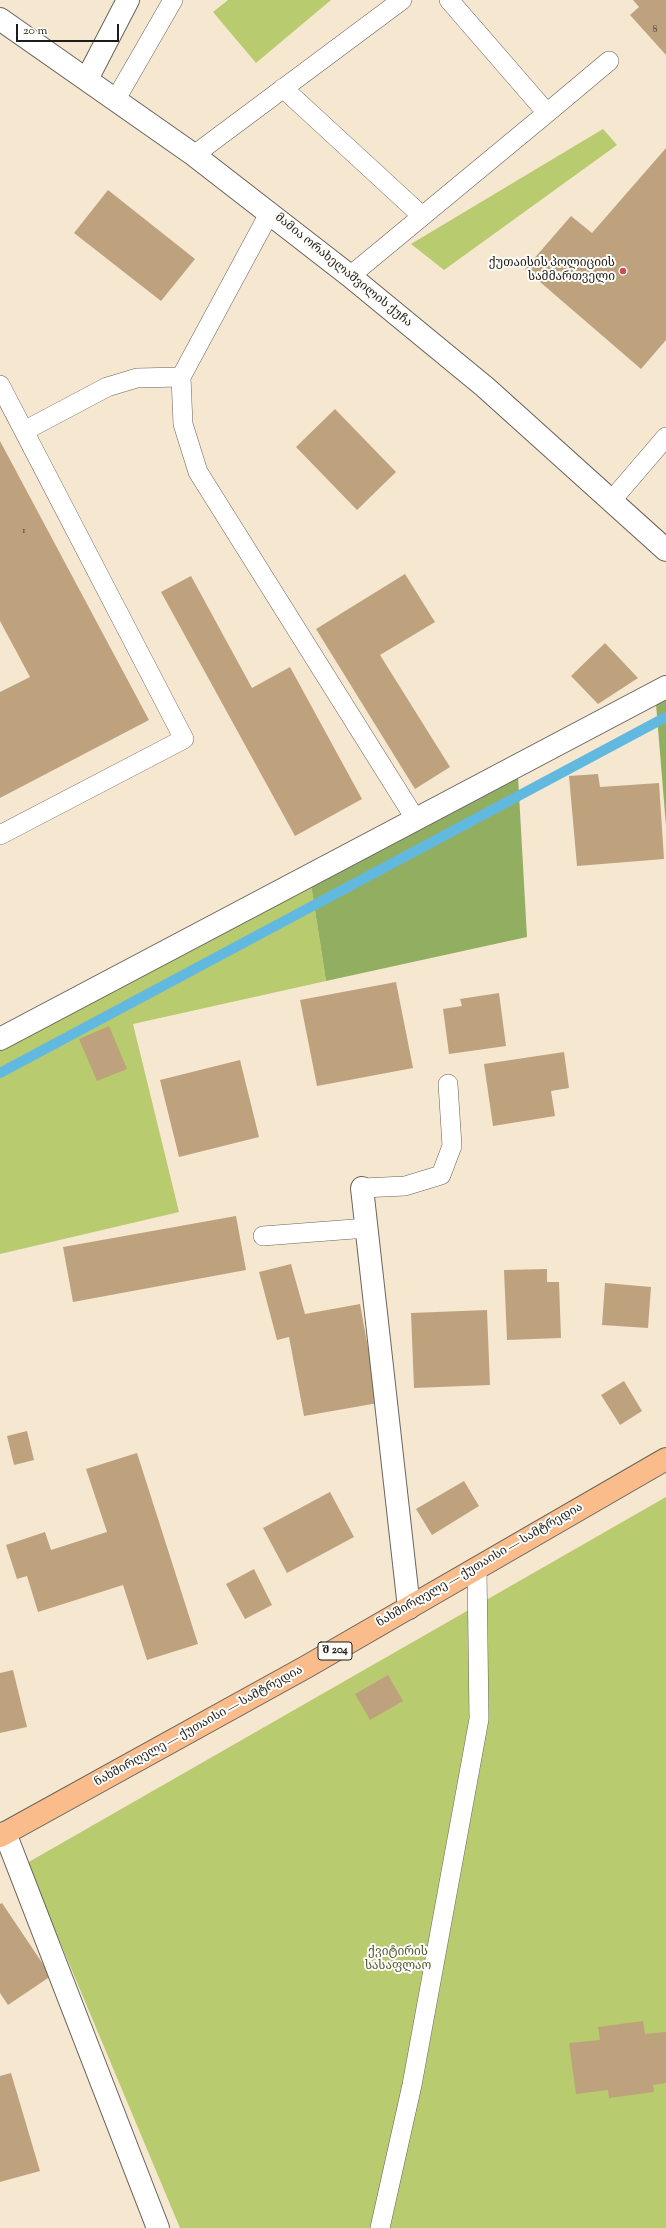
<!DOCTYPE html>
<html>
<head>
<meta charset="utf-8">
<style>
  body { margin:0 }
  #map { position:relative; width:666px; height:2228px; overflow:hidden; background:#f6e7d1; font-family:"Sorts Mill Goudy",serif }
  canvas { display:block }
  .scale { position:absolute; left:16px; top:24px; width:103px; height:18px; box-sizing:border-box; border:2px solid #1c1c1c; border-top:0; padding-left:5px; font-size:12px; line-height:14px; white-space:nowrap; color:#1c1c1c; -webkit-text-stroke:3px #fdfcf7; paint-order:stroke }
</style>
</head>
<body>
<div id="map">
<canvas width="666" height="2228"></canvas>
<div class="scale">20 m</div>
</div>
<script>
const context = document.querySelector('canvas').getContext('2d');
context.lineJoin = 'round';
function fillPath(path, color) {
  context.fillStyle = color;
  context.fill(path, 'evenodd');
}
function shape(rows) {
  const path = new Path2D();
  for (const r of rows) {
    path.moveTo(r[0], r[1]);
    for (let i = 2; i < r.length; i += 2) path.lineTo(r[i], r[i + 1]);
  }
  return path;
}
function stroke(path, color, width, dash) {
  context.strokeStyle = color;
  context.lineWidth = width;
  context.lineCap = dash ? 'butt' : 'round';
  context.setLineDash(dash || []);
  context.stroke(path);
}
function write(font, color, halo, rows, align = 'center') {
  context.font = font + ' "Sorts Mill Goudy","Noto Serif Georgian",serif';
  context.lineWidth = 4;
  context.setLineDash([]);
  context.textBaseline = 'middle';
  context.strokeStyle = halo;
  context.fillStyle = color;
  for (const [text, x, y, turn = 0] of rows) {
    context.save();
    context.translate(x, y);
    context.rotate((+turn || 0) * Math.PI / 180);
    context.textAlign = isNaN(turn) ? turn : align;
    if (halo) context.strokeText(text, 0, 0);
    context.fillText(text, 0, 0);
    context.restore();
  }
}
fillPath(shape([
  [228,0,331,0,256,63,213,12],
  [603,129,617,145,444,270,411,244],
  [310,878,326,981,133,1024,179,1212,0,1254,0,1045],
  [666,1497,666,2228,180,2228,27,1863]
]), '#b8cb6e');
fillPath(shape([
  [666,699,666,826,656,704],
  [518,776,527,937,326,981,310,878]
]), '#92af61');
stroke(shape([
  [0,1073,666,717]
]), '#62b9df', 10);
fillPath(shape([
  [633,0,666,0,666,55,630,15,639,7],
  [666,148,666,340,641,369,525,269,571,216,592,233],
  [108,190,195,259,161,301,74,233],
  [335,409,396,472,357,510,296,447],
  [0,441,149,720,0,798,0,692,30,677,0,621],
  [405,574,435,622,380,655,450,767,415,789,316,629],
  [191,576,252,688,290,667,362,799,295,836,161,592],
  [605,643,638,678,598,704,571,676],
  [598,774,600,787,659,783,664,859,577,866,569,776],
  [396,982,413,1068,317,1086,300,1000],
  [499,993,506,1046,449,1054,443,1009,462,1006,460,999],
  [109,1026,127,1069,97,1081,79,1039],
  [564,1052,569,1088,551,1091,555,1116,493,1126,484,1064],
  [240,1060,259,1137,179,1157,160,1080],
  [236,1216,246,1270,73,1302,63,1247],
  [291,1264,305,1314,360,1304,378,1403,304,1416,289,1337,277,1340,259,1272],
  [547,1269,547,1282,559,1282,561,1338,507,1340,504,1270],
  [605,1283,651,1287,648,1328,602,1325],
  [487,1310,490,1385,414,1388,411,1313],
  [624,1381,642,1411,620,1425,601,1395],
  [27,1431,34,1460,14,1465,7,1436],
  [137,1453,198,1644,147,1660,123,1585,38,1612,27,1576,17,1579,6,1545,45,1532,51,1550,107,1532,86,1469],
  [464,1481,479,1506,432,1535,416,1509],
  [330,1492,354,1537,287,1573,263,1528],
  [254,1569,272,1605,245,1619,226,1584],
  [13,1670,27,1727,0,1733,0,1673],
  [388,1675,403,1701,370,1720,355,1694],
  [2,1903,51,1976,8,2005,0,1993,0,1904],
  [643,2021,645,2034,666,2032,666,2083,653,2085,654,2092,609,2098,608,2090,576,2094,569,2043,600,2040,598,2027],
  [11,2073,40,2171,0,2182,0,2076]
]), '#bea27d');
const service = shape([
  [283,88,422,216],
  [116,99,173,0],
  [547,113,609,61],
  [194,155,402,0],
  [270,212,181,377,183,424,198,472,416,820],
  [350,276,547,113,449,0],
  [0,385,184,739,0,835],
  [24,431,107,387,137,378,181,377],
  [612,500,666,437],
  [362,1188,405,1186,441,1175,452,1146,448,1084],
  [263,1236,367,1228],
  [380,2228,412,2085,479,1719,477,1568]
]);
const minor = shape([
  [87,79,128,0],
  [0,1039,666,687],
  [362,1188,409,1608],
  [5,1833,158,2228]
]);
const tertiary = shape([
  [0,19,194,155,350,276,485,387,666,550]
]);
const primary = shape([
  [0,1836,306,1667,666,1459]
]);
stroke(service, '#68635b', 20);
stroke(minor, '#68635b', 24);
stroke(tertiary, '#68635b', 24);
stroke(primary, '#68635b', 24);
stroke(service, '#fff', 19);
stroke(minor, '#fff', 22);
stroke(tertiary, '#fff', 22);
stroke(primary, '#f9bc8a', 22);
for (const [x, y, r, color] of [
  [623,271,4,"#d1495b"]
]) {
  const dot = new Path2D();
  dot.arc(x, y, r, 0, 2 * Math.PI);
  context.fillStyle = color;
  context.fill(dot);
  stroke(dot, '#fdfcf7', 1.5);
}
write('10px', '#443e34', null, [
  ["8",655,30],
  ["1",24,531]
]);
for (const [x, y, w] of [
  [335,1651,34]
]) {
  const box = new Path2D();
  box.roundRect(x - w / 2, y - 9, w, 18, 3);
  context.fillStyle = '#fdfcf7';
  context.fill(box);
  stroke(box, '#1c1c1c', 1);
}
write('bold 11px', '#1c1c1c', null, [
  ["შ 204",335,1651]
]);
write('12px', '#1c1c1c', '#fdfcf7', [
  ["ქუთაისის პოლიციის",615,264],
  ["სამმართველი",615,278]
], 'right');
write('12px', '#1c1c1c', '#fdfcf7', [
  ["მამია ორახელაშვილის ქუჩა",343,271,39],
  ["ნახშირღელე — ქუთაისი — სამტრედია",480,1566,-30],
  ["ნახშირღელე — ქუთაისი — სამტრედია",199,1727,-29]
]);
write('12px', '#535939', '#fdfcf7', [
  ["ქვიტირის",398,1953],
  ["სასაფლაო",398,1967]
]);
</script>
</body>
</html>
